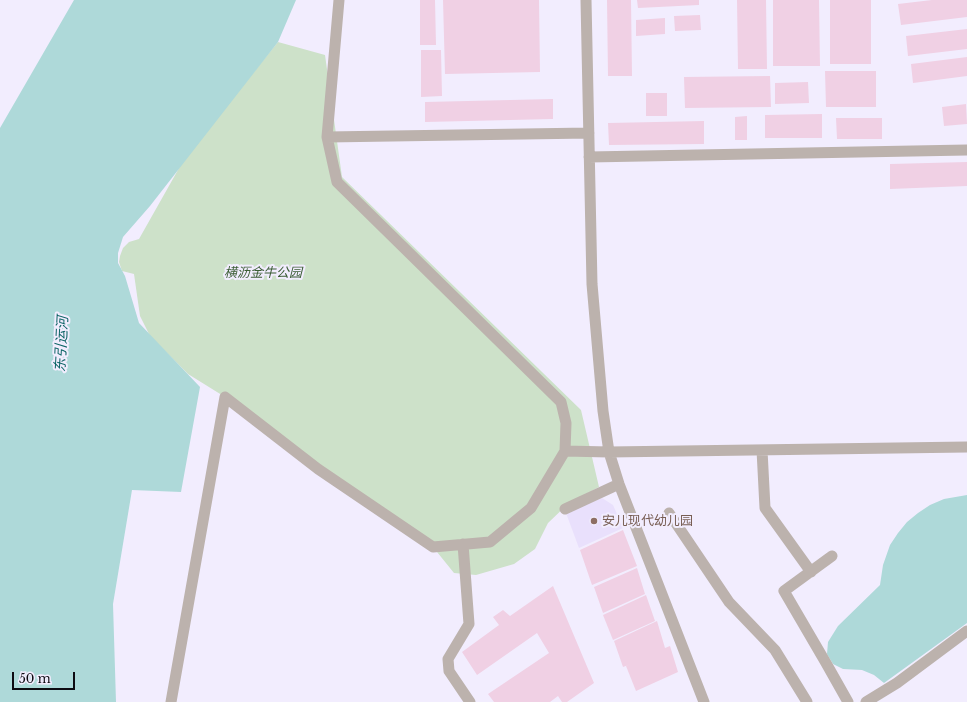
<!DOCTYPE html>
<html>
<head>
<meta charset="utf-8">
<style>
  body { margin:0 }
  #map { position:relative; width:967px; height:702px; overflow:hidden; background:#f2edfe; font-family:"Libre Baskerville",serif }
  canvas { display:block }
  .scale { position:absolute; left:12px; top:672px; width:63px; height:18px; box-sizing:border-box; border:2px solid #0d0b12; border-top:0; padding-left:5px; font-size:12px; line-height:14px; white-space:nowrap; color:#0d0b12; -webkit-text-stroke:3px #f2edfe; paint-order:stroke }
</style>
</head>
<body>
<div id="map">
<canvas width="967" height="702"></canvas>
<div class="scale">50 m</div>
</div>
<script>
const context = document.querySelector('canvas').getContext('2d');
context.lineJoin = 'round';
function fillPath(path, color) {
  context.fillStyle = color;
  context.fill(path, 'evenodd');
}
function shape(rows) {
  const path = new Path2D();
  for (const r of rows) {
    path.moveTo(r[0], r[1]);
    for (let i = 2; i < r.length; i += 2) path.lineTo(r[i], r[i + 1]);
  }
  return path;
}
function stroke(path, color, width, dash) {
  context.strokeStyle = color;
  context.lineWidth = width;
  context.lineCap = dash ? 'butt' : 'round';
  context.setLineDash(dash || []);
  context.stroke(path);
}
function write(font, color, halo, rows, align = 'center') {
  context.font = font + ' "Libre Baskerville","Noto Sans SC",serif';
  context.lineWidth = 4;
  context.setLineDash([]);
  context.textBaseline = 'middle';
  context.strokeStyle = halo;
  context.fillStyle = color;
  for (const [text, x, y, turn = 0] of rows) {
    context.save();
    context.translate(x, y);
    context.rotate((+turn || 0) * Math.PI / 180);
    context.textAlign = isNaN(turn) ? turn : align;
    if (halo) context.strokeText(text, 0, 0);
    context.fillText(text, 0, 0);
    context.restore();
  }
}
fillPath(shape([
  [602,498,613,505,623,528,579,548,566,513]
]), '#e9e0fc');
fillPath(shape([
  [278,42,325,55,342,177,581,410,599,487,570,502,548,523,535,549,514,564,476,575,454,573,433,547,225,397,188,374,150,336,140,316,134,274,122,271,119,262,120,256,123,248,129,242,139,239,187,154]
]), '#cde1c9');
fillPath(shape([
  [74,0,296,0,278,42,150,206,123,237,118,253,118,263,125,276,139,323,200,387,181,492,132,490,113,604,116,702,0,702,0,128],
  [967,495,967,623,884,683,874,675,862,670,843,669,833,664,827,654,828,642,838,626,880,585,883,565,890,545,898,533,907,522,918,513,930,505,944,499]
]), '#aed9d9');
fillPath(shape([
  [420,0,435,0,436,45,420,45],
  [443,0,539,0,540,72,445,74],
  [607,0,631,0,632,76,608,76],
  [637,0,699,0,699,5,638,8],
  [737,0,766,0,767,69,738,69],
  [773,0,819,0,820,66,773,66],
  [830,0,871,0,871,64,830,64],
  [932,0,967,0,967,17,901,25,898,4],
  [700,15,701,30,675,31,674,16],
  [665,18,665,34,636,36,636,20],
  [967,29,967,49,908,56,906,36],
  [421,50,441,50,442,96,421,97],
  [967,57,967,76,913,83,911,64],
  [825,71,876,71,876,107,826,107],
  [770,76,771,107,685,108,684,77],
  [808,82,809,103,775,104,775,83],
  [646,93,667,93,667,116,646,116],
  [553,99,553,119,425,122,425,102],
  [966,104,967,124,944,126,942,107],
  [822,114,822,138,765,138,765,115],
  [747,116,747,140,735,140,735,117],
  [836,118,882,118,882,139,837,139],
  [704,121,704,144,609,145,608,123],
  [967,162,967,186,890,189,890,164],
  [623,530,637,566,592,585,580,550],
  [637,568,645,594,603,613,594,587],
  [553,586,594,683,567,702,562,702,558,696,550,702,494,702,488,694,549,653,537,633,477,675,462,652,499,625,493,617,503,610,510,616],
  [646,595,655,621,613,640,603,615],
  [657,621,665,648,670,646,678,672,636,691,626,666,631,664,623,667,614,641]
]), '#f0d0e4');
stroke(shape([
  [586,0,592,284,603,411,609,452,619,484,704,702],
  [327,137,589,133],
  [589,157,967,150],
  [762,450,765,508,811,572],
  [565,451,609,452,967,447],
  [565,509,619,484],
  [669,513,729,602,775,650,807,702],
  [463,544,469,624,448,659,449,671,470,702],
  [832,556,784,591,826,663,848,702],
  [171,702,225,397,318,469,433,547,490,542,531,508,565,451,566,423,561,402,337,182,327,137,339,0],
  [866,702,897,683,967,631]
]), '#bcb2ad', 11);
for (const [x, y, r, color] of [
  [594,521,4,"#8d6e63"]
]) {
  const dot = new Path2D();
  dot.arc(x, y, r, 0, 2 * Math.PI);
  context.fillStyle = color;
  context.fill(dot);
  stroke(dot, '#f2edfe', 1.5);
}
write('italic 13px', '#3b5d35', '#f2edfe', [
  ["横沥金牛公园",263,273]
]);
write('13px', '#785e54', '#f2edfe', [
  ["安儿现代幼儿园",602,521]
], 'left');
write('italic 14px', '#0c6465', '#f2edfe', [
  ["东引运河",62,344,-87]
]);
</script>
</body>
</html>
